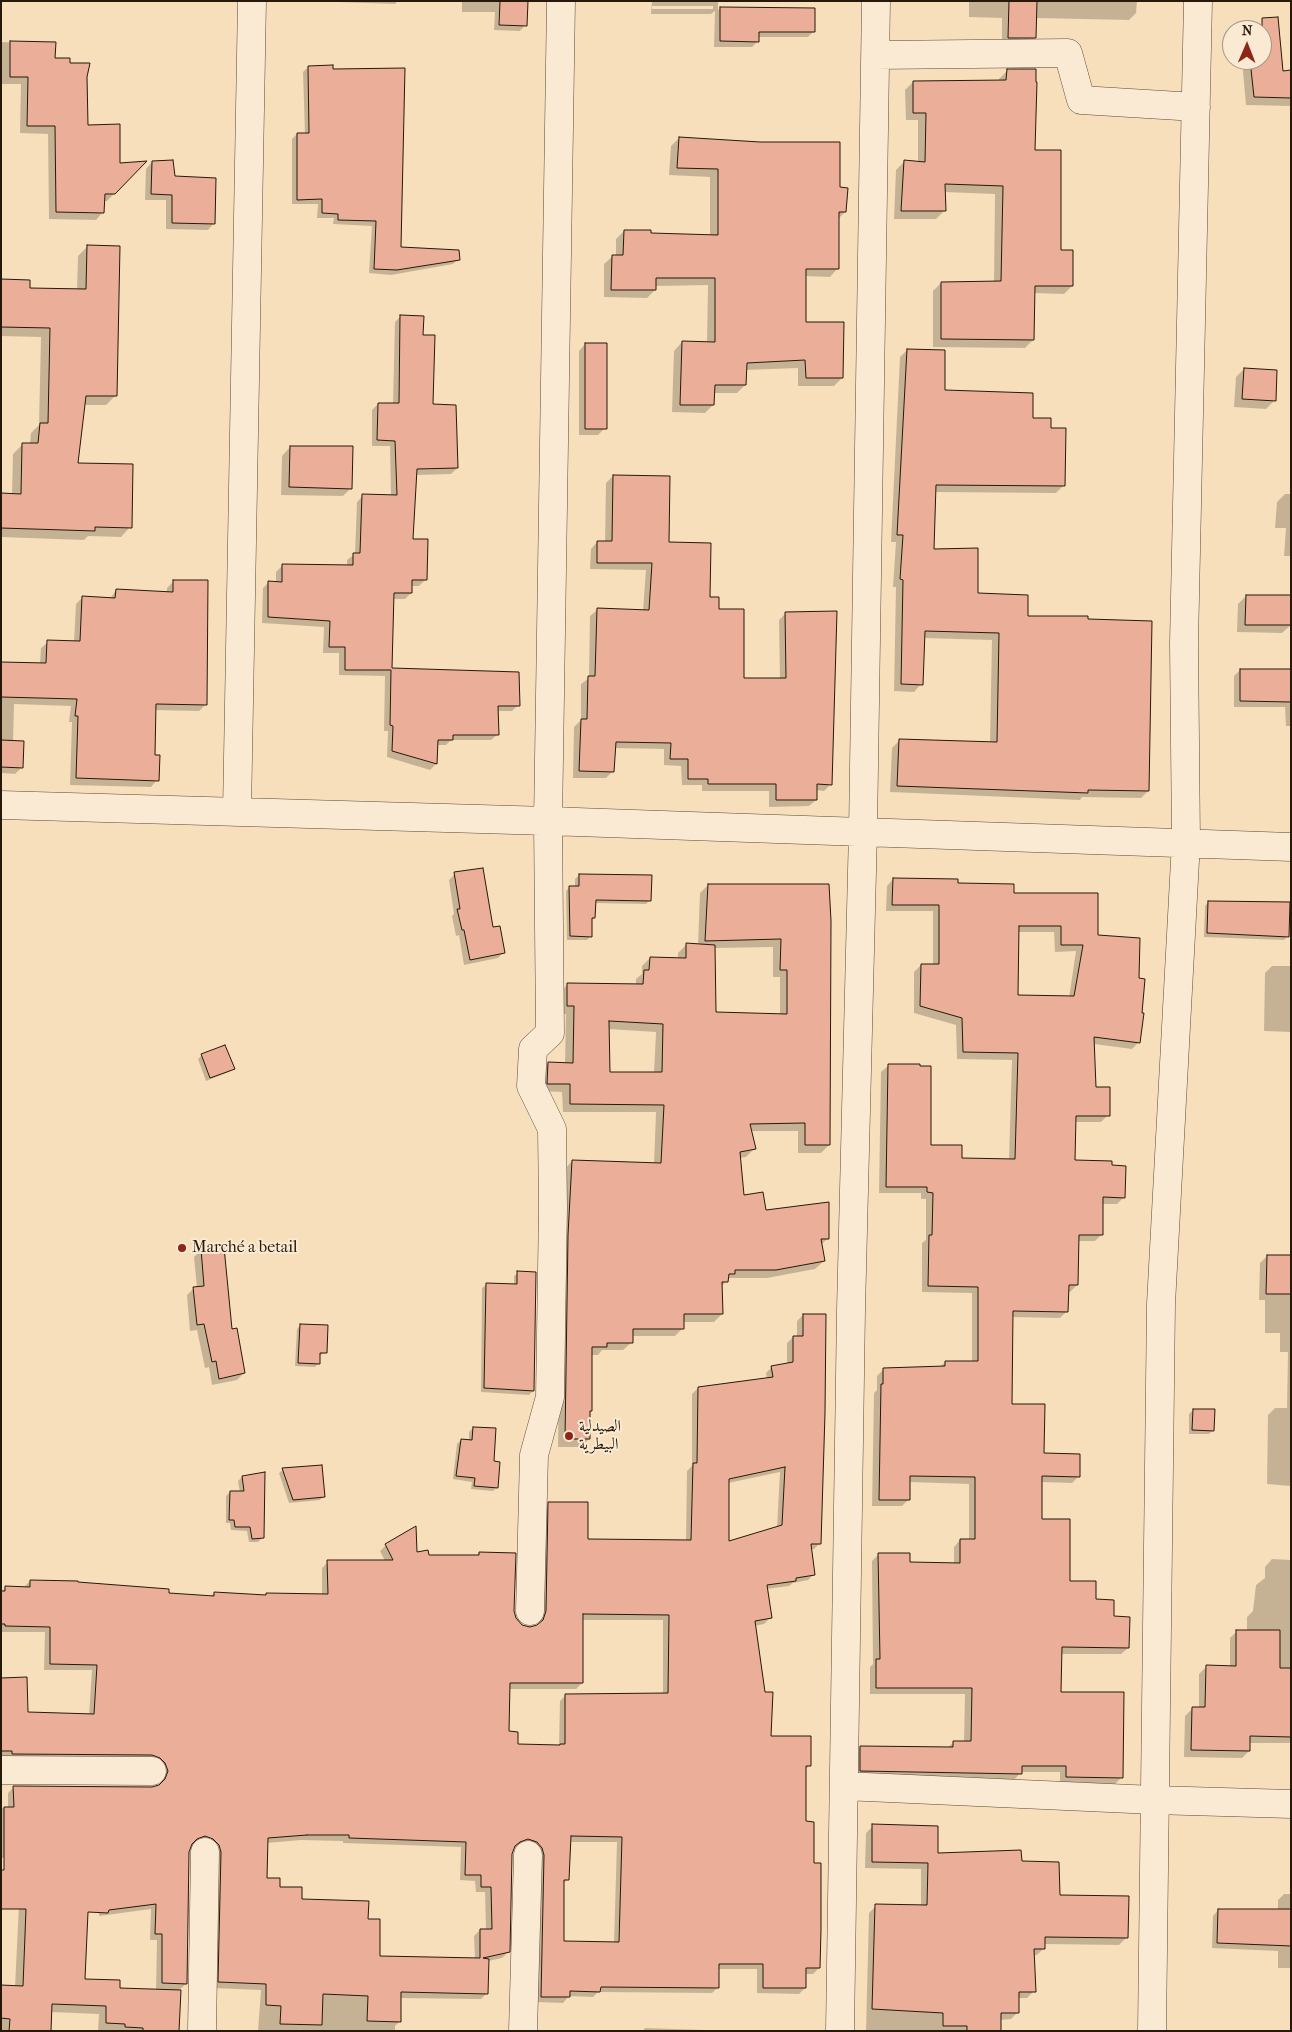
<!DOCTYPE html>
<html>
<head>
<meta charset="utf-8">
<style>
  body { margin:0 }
  #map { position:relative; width:1292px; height:2032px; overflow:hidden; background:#f7dfbb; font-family:"IM FELL French Canon",serif }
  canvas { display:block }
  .frame { position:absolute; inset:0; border:2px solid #261909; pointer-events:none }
  .north { position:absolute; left:1222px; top:20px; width:50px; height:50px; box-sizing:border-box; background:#faead3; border:1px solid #a59682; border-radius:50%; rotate:1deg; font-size:14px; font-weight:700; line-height:20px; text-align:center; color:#261909 }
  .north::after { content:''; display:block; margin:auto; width:18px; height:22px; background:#8f2418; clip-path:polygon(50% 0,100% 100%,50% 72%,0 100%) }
</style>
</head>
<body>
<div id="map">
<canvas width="1292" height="2032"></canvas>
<div class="frame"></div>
<div class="north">N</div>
</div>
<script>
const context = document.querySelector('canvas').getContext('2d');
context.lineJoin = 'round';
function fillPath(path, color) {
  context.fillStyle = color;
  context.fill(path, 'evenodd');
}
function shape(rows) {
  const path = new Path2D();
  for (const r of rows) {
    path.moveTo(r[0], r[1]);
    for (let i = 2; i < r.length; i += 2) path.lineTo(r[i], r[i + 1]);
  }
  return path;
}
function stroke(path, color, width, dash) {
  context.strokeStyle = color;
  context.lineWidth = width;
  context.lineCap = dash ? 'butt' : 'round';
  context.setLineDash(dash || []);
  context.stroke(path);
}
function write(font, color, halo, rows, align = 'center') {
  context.font = font + ' "IM FELL French Canon",Amiri,serif';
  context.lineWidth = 4;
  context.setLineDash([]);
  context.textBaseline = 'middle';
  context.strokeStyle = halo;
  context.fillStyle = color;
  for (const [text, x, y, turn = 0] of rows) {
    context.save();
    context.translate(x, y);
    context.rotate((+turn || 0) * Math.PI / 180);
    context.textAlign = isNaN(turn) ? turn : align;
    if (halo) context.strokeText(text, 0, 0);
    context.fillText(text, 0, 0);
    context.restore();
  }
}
fillPath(shape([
  [309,1,398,1,395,4],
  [462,1,527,1,525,25,520,31,494,30,495,12,462,12],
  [652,1,718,1,718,10,720,8,814,31,808,37,758,37,758,41,752,47,714,47,715,11,711,14,651,14],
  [652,6,713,6,713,9,652,9],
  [969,1,1137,1,1136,13,1129,20,1036,18,1035,37,1028,44,1002,44,1002,18,969,17],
  [1,42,54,44,54,59,69,64,86,77,87,126,119,164,144,163,107,201,104,201,103,212,96,220,49,219,48,134,20,133,21,84,1,84],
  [1280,47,1282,72,1291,72,1291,106,1246,105,1242,60,1262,60,1262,48],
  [308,67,332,70,400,248,458,259,453,264,391,275,369,273,372,226,333,224,334,218,317,218,318,204,292,204,292,139,297,134,305,134,303,72],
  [1007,71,1034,151,1060,251,1072,286,1064,294,1033,293,1033,340,1025,348,933,347,933,291,941,283,994,282,995,194,944,192,944,211,936,219,894,219,896,170,904,162,918,163,918,120,906,120,905,90,913,82,999,82,999,79],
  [679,138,839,189,845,212,838,219,838,268,830,277,805,276,804,323,842,378,834,386,798,386,798,368,745,370,745,385,737,393,713,393,713,405,705,413,672,412,674,351,682,342,707,343,708,285,655,286,655,290,647,298,604,297,604,264,613,256,616,256,616,239,624,231,650,234,710,236,710,177,669,175,671,146],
  [152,162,173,178,214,223,208,230,166,229,166,200,145,200,146,169],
  [88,246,115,396,106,405,84,405,77,464,130,527,121,537,88,536,84,540,1,537,1,494,12,495,13,454,23,444,30,444,31,433,39,425,41,337,1,336,1,281,29,290,77,290,78,256],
  [401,316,422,336,432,406,457,468,451,474,416,475,412,540,425,580,419,586,411,586,411,593,405,599,392,599,390,669,518,705,512,711,497,711,498,734,491,740,451,740,446,745,436,745,436,764,430,770,387,757,388,731,384,731,385,676,339,675,339,653,323,653,324,627,262,623,263,588,269,582,276,583,276,572,282,566,347,566,347,560,355,554,357,502,363,496,391,496,390,446,372,446,372,410,378,404,393,404,395,322],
  [585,344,605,428,598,435,579,435,579,351],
  [907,350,944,391,1031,419,1049,429,1064,485,1056,493,934,492,932,550,977,594,1026,617,1148,791,1141,798,1082,797,1080,800,890,792,892,748,900,740,990,743,992,640,924,638,921,684,914,692,894,691,896,587,893,587,896,542,891,542,900,357],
  [1244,369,1274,401,1266,409,1234,407,1236,377],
  [290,447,351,488,343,496,281,495,282,456],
  [613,476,668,543,717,610,743,679,780,679,779,620,786,613,831,784,824,791,816,790,816,800,809,806,769,807,769,791,702,791,702,785,682,785,681,766,664,765,664,749,614,748,613,771,606,778,573,778,574,727,581,720,581,684,589,678,590,616,597,610,643,611,646,570,590,569,591,549,597,542,605,543,606,483],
  [1285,494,1291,494,1291,556,1284,556,1286,528,1275,528,1277,502],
  [174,581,206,704,199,711,154,710,153,756,157,780,151,787,70,785,72,722,69,722,71,706,14,704,13,742,22,767,15,774,1,773,1,663,40,664,41,648,48,642,74,642,76,604,82,598,110,599,116,590,167,593,167,588],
  [1246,596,1291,625,1282,633,1237,632,1238,604],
  [1240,670,1291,670,1291,726,1286,726,1285,707,1234,707,1234,676],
  [455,874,504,952,498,958,464,965,459,935,456,936,452,916,454,914,449,880],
  [579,875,650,900,646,904,594,903,594,918,590,921,591,936,587,940,567,940,566,891,570,887,575,887,575,879],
  [893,879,956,885,1013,894,1096,936,1138,1043,1132,1049,1094,1044,1095,1089,1108,1115,1101,1122,1075,1122,1074,1161,1124,1197,1117,1204,1102,1204,1102,1234,1095,1241,1078,1241,1077,1285,1070,1292,1067,1291,1067,1311,1060,1318,1012,1317,1011,1405,1043,1455,1079,1476,1072,1483,1041,1482,1041,1521,1069,1582,1094,1601,1113,1618,1128,1648,1121,1654,1060,1654,1060,1693,1122,1777,1115,1784,1060,1783,1060,1772,1021,1772,1014,1780,853,1777,854,1754,860,1747,947,1748,954,1742,964,1742,965,1694,870,1694,870,1667,873,1664,872,1561,878,1555,909,1563,954,1564,954,1547,960,1540,969,1540,969,1484,909,1482,909,1499,902,1506,872,1506,874,1393,877,1390,877,1376,883,1370,940,1367,945,1362,972,1362,972,1293,922,1292,922,1243,926,1240,926,1199,921,1199,921,1193,879,1193,881,1072,888,1066,930,1146,960,1160,1009,1160,1012,1060,957,1059,956,1025,914,1013,914,972,921,965,933,965,933,911,886,911,887,886],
  [1017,932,1054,932,1055,952,1076,951,1069,998,1017,996],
  [708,885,828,885,829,1145,821,1153,798,1153,798,1131,751,1131,754,1149,746,1157,739,1158,743,1196,765,1211,828,1238,821,1245,824,1261,815,1269,767,1278,729,1278,721,1287,722,1314,714,1322,683,1322,683,1328,675,1336,632,1336,632,1342,623,1350,602,1350,598,1355,591,1355,591,1411,589,1413,589,1439,581,1447,558,1447,561,1244,564,1170,572,1161,654,1164,656,1112,563,1112,562,1092,540,1091,540,1072,548,1063,565,1064,566,1014,559,1014,560,992,568,984,636,986,636,979,642,974,642,966,650,958,678,959,678,953,686,945,698,945,700,893],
  [773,947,773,977,780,977,780,1015,714,1013,714,948],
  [608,1029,656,1032,654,1073,609,1073],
  [1208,902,1288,936,1284,940,1204,937,1205,906],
  [1272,966,1291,966,1291,1032,1264,1031,1265,973],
  [202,1055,233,1069,229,1072,206,1081,198,1059],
  [201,1250,231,1331,244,1373,237,1380,212,1385,209,1367,205,1368,197,1330,190,1331,187,1295,194,1288,197,1288,194,1257],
  [1267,1256,1291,1257,1291,1486,1267,1484,1268,1415,1275,1408,1287,1408,1288,1352,1280,1352,1280,1333,1265,1333,1265,1300,1259,1300,1260,1263],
  [518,1273,533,1391,529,1395,481,1392,482,1288,486,1285,514,1285,514,1276],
  [803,1315,820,1543,814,1549,810,1549,814,1574,808,1580,793,1583,789,1586,766,1589,770,1618,764,1624,754,1626,770,1738,810,1765,805,1770,805,1823,813,1864,819,1968,813,1974,805,1974,805,1988,799,1994,757,1993,757,1969,718,1969,718,1987,712,1993,598,1992,593,1997,569,1996,563,2003,536,2002,522,1845,514,1847,511,1854,508,1952,502,1958,488,1961,487,1993,481,1999,400,1998,399,2022,395,2026,395,2031,258,2031,261,1990,213,1988,199,1842,191,1844,188,1851,186,1984,179,1990,177,2031,98,2031,99,2014,51,2012,50,2031,1,2031,1,1986,15,1987,19,1904,27,1895,83,1980,118,1989,156,1991,157,1940,150,1940,151,1909,99,1916,99,1858,1,1858,1,1808,8,1808,8,1793,14,1787,153,1788,160,1786,162,1778,7,1760,6,1756,1,1756,1,1679,27,1713,89,1715,92,1670,44,1670,45,1632,1,1632,1,1592,6,1587,24,1587,30,1581,76,1584,210,1597,214,1593,264,1597,267,1594,322,1595,322,1568,328,1562,385,1561,380,1551,386,1545,428,1556,476,1557,479,1553,513,1611,515,1619,522,1626,530,1628,538,1626,540,1618,543,1510,549,1504,587,1540,686,1541,687,1471,692,1466,692,1394,698,1388,767,1379,766,1373,772,1367,787,1365,787,1343,793,1337,797,1337,797,1321],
  [780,1472,777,1528,728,1542,728,1483],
  [582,1620,663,1620,663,1695,566,1695,560,1701,559,1747,517,1745,508,1732,508,1689,576,1689,582,1683],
  [301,1840,343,1841,343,1843,461,1847,460,1880,475,1881,476,1892,485,1892,486,1930,480,1930,474,1936,475,1959,378,1957,367,1920,300,1900,265,1879,267,1843],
  [569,1842,617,1842,614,1943,563,1942,563,1884,567,1879],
  [301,1325,326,1352,319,1356,319,1363,315,1367,295,1366,297,1329],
  [1193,1410,1213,1430,1209,1434,1189,1434,1189,1414],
  [473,1428,493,1462,497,1487,493,1491,471,1489,472,1482,453,1479,457,1444,461,1440,469,1441,469,1432],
  [283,1470,324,1496,320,1500,289,1503,279,1473],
  [242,1477,262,1538,258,1542,249,1542,247,1531,231,1530,230,1523,226,1523,226,1496,230,1492,240,1493,238,1481],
  [1272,1559,1291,1560,1291,1743,1249,1743,1249,1751,1242,1758,1184,1757,1185,1716,1192,1709,1199,1709,1199,1674,1206,1667,1230,1667,1230,1638,1237,1631,1247,1631,1247,1617,1253,1611,1256,1585,1265,1578,1265,1567],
  [873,1826,937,1855,1021,1863,1059,1896,1128,1898,1126,1938,1119,1945,1044,1944,1044,1948,1037,1955,1033,1955,1034,1991,1027,1998,1018,1998,1018,2012,1011,2019,1000,2020,1000,2031,866,2031,869,1913,876,1906,921,1906,921,1869,865,1868,866,1833],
  [1284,1894,1291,1894,1291,1968,1278,1968,1278,1951,1212,1948,1213,1916,1218,1910,1278,1910,1278,1900],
  [645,2028,735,2031,643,2031]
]), '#0003');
const building = shape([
  [500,1,528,1,527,26,499,25,500,1],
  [1009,1,1037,1,1036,38,1008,38,1009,1],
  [720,7,815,8,815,32,759,32,759,42,720,41,720,7],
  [1278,17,1283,71,1291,70,1291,98,1254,97,1250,60,1262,60,1262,18,1278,17],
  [10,41,56,42,55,58,70,58,70,63,90,63,87,77,88,125,120,124,120,163,147,161,115,194,105,194,104,213,56,212,55,126,27,126,28,77,10,77,10,41],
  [333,65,333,69,405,68,401,247,459,250,460,260,397,270,374,269,376,221,338,220,338,214,322,213,322,199,297,200,297,133,309,133,308,66,333,65],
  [1007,69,1036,69,1036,82,1037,82,1035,150,1061,150,1061,250,1073,250,1073,286,1035,286,1034,340,941,339,941,282,1001,281,1003,186,945,184,946,211,901,211,904,160,925,162,926,113,913,113,913,81,1006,80,1007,69],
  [679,137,760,142,840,142,840,187,848,188,846,212,839,212,839,269,806,269,806,322,844,322,843,378,806,378,805,360,747,363,746,385,715,385,714,405,680,405,682,341,715,342,715,278,656,278,656,290,611,290,612,255,623,255,624,230,651,230,651,233,718,235,718,169,677,168,679,137],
  [173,160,175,176,216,178,215,224,172,223,172,195,151,194,152,161,173,160],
  [87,245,120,246,117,396,86,396,78,463,133,464,132,528,95,527,95,531,1,528,1,493,21,494,22,443,38,443,40,423,48,423,50,328,1,327,1,279,30,280,30,288,86,289,87,245],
  [400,315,424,316,423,335,435,335,433,404,456,405,458,468,417,469,413,539,428,539,427,580,412,580,412,593,394,593,392,668,519,672,520,706,498,706,499,735,453,735,453,740,438,740,437,764,392,751,393,726,390,725,391,670,345,670,345,647,329,647,330,621,268,617,268,581,282,582,282,564,353,565,353,553,360,553,362,494,397,495,395,441,377,440,378,403,399,403,400,315],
  [585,343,607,343,607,429,585,429,585,343],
  [907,349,945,350,945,390,1033,393,1033,418,1051,418,1051,428,1066,428,1065,486,936,485,934,549,978,548,978,593,1028,595,1028,616,1088,616,1088,619,1152,621,1149,791,1088,790,1088,793,897,786,899,739,997,742,999,633,925,631,923,685,901,684,903,580,900,579,903,535,897,535,907,349],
  [1244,368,1277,370,1276,401,1242,399,1244,368],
  [290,446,353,446,352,489,289,487,290,446],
  [613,475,670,476,669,542,711,543,710,597,719,597,719,609,744,609,744,678,786,678,785,612,837,611,832,785,817,784,817,800,776,800,776,784,708,784,708,779,688,779,688,759,670,759,671,743,616,742,614,772,579,771,581,719,587,719,588,676,595,676,597,608,649,610,652,563,597,563,597,541,612,541,613,475],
  [173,580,208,580,207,705,156,704,155,755,160,755,159,781,76,778,78,716,75,716,77,699,1,697,1,662,46,663,47,640,80,641,82,596,115,598,116,589,173,592,173,580],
  [1246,595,1291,595,1291,625,1245,625,1246,595],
  [1240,669,1291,669,1291,702,1240,701,1240,669],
  [1,740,24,741,23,768,1,767,1,740],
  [483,868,493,927,500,926,505,953,470,960,464,930,462,930,457,909,460,909,454,872,483,868],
  [579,874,652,875,651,901,596,900,595,918,592,918,592,937,570,936,569,886,579,886,579,874],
  [893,878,958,879,958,883,1014,884,1014,893,1098,893,1098,935,1140,938,1139,978,1145,979,1142,1013,1144,1013,1140,1043,1094,1037,1096,1087,1110,1087,1110,1116,1076,1116,1075,1160,1112,1161,1112,1165,1126,1166,1125,1198,1103,1197,1103,1235,1079,1235,1078,1285,1069,1285,1068,1312,1013,1311,1012,1404,1045,1404,1044,1453,1080,1454,1080,1477,1042,1476,1042,1519,1070,1519,1070,1581,1096,1581,1096,1599,1114,1600,1114,1616,1130,1617,1129,1648,1062,1647,1061,1692,1124,1692,1123,1778,1066,1777,1066,1766,1022,1766,1022,1774,860,1771,860,1746,953,1747,953,1741,971,1741,972,1688,876,1688,876,1659,880,1659,878,1553,910,1553,910,1562,960,1563,960,1539,975,1539,975,1477,910,1476,910,1500,879,1500,881,1384,883,1384,883,1368,945,1366,945,1361,978,1361,978,1287,928,1286,929,1235,932,1235,933,1193,927,1192,927,1187,886,1187,888,1064,920,1064,920,1066,931,1066,931,1145,962,1145,962,1158,1015,1159,1018,1053,963,1052,962,1018,920,1006,921,964,939,964,939,905,892,905,893,878],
  [1019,926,1061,926,1061,945,1083,945,1074,996,1018,995,1019,926],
  [708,884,829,884,831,921,830,1145,805,1145,805,1123,750,1124,756,1149,740,1152,744,1195,763,1192,766,1210,829,1202,829,1239,821,1239,825,1261,776,1270,735,1270,735,1274,729,1274,728,1282,722,1282,723,1314,684,1314,684,1329,633,1329,633,1343,607,1343,607,1347,592,1347,592,1411,590,1411,590,1439,565,1439,568,1235,572,1160,661,1163,664,1105,570,1104,570,1084,547,1084,548,1062,573,1063,574,1006,567,1006,567,983,643,984,644,970,649,970,650,957,686,958,686,943,715,945,716,1012,787,1014,787,970,780,970,781,939,705,941,708,884],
  [609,1021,663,1024,662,1072,610,1072,609,1021],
  [1208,901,1290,902,1289,937,1207,933,1208,901],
  [225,1045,235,1069,210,1078,201,1054,225,1045],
  [224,1247,232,1329,237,1328,245,1373,219,1379,216,1361,212,1362,204,1324,197,1325,193,1287,204,1286,201,1249,224,1247],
  [1267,1255,1291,1255,1291,1294,1266,1294,1267,1255],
  [517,1271,536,1272,534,1391,484,1388,486,1283,517,1284,517,1271],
  [803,1314,826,1314,825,1413,821,1544,811,1544,815,1575,796,1578,796,1581,767,1585,772,1618,755,1621,765,1692,773,1692,771,1736,811,1736,811,1766,806,1766,806,1821,814,1822,814,1863,821,1863,821,1929,820,1968,806,1968,806,1988,763,1988,763,1964,719,1964,719,1988,601,1987,600,1992,570,1991,570,1997,541,1997,544,1855,542,1848,537,1842,528,1839,520,1842,515,1846,512,1854,510,1952,483,1958,489,1959,488,1994,401,1992,401,2022,367,2021,368,1996,323,1994,322,2025,280,2024,281,2006,266,2005,266,1984,218,1982,221,1852,219,1845,213,1839,205,1836,197,1839,192,1844,189,1852,187,1984,162,1983,162,1934,155,1934,156,1904,109,1910,108,1913,88,1912,85,1979,120,1980,120,1988,181,1990,179,2031,143,2031,143,2028,125,2027,125,2024,106,2023,106,2006,52,2004,51,2031,9,2031,10,2019,1,2018,1,1985,23,1986,26,1909,1,1909,1,1870,4,1870,4,1807,14,1807,13,1786,152,1787,159,1785,165,1779,168,1771,165,1763,160,1758,152,1755,12,1754,12,1751,1,1751,1,1678,27,1677,28,1712,94,1714,97,1665,50,1664,50,1627,5,1626,5,1624,1,1624,1,1591,5,1591,5,1586,30,1587,30,1580,78,1581,78,1582,169,1589,169,1593,214,1596,214,1592,266,1595,266,1593,328,1594,327,1560,393,1560,385,1544,416,1526,417,1552,428,1550,429,1555,479,1555,479,1552,516,1553,514,1611,516,1618,522,1625,530,1627,537,1625,543,1620,546,1611,548,1502,588,1502,588,1539,691,1540,693,1463,697,1463,698,1387,773,1377,771,1366,793,1362,793,1336,803,1336,803,1314],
  [785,1467,782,1525,729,1541,729,1479,785,1467],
  [583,1614,669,1615,668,1693,565,1694,565,1744,560,1744,560,1745,518,1744,518,1732,509,1731,510,1683,583,1683,583,1614],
  [307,1835,349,1835,349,1838,466,1842,465,1875,481,1875,481,1887,491,1887,492,1929,480,1929,480,1958,380,1956,380,1919,368,1919,369,1901,302,1899,302,1887,280,1887,280,1878,267,1878,268,1838,307,1835],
  [571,1836,622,1837,619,1942,564,1941,564,1880,569,1880,571,1836],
  [300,1324,328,1325,327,1353,320,1353,320,1364,298,1363,300,1324],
  [1193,1409,1215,1409,1214,1431,1192,1430,1193,1409],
  [473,1427,496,1428,494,1461,500,1462,498,1488,474,1486,475,1478,456,1476,461,1439,472,1440,473,1427],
  [322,1465,325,1497,293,1500,282,1468,322,1465],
  [265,1472,264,1538,252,1539,250,1527,235,1527,234,1520,229,1520,230,1491,244,1491,242,1476,265,1472],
  [1236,1630,1280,1630,1280,1668,1291,1668,1291,1737,1250,1736,1250,1751,1191,1750,1192,1707,1205,1707,1206,1665,1236,1666,1236,1630],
  [872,1824,938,1826,938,1853,1021,1850,1022,1861,1059,1862,1060,1895,1129,1896,1128,1938,1045,1937,1045,1949,1034,1949,1036,1992,1019,1992,1019,2013,1001,2013,1001,2031,967,2031,967,2026,943,2026,943,2013,872,2009,875,1904,927,1905,928,1863,872,1862,872,1824],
  [1218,1909,1291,1909,1291,1946,1217,1943,1218,1909]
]);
fillPath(building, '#ebae98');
stroke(building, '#261909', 1);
const minor = shape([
  [876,55,1068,53,1081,100,1196,107],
  [1,805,548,821,1291,847],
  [237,811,252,1],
  [530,1611,534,1455,550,1397,553,1208,552,1129,531,1086,533,1049,550,1033,548,821,561,1],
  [1,1770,152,1771],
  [844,1786,1154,1800,1291,1804],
  [202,2031,205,1852],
  [523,2031,528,1855],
  [840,2031,851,1310,863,831,876,1],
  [1152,2031,1161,1304,1186,842,1184,643,1198,1]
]);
stroke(minor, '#5a4a36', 29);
stroke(minor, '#faead3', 28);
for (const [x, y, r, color] of [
  [182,1248,5,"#8f2418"],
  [569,1436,5,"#8f2418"]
]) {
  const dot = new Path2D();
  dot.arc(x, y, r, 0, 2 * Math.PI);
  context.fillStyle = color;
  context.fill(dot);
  stroke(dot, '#faead3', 2);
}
write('16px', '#261909', '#faead3', [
  ["Marché a betail",192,1248],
  ["الصيدلية",579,1427],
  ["البيطرية",579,1445]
], 'left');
</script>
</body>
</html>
